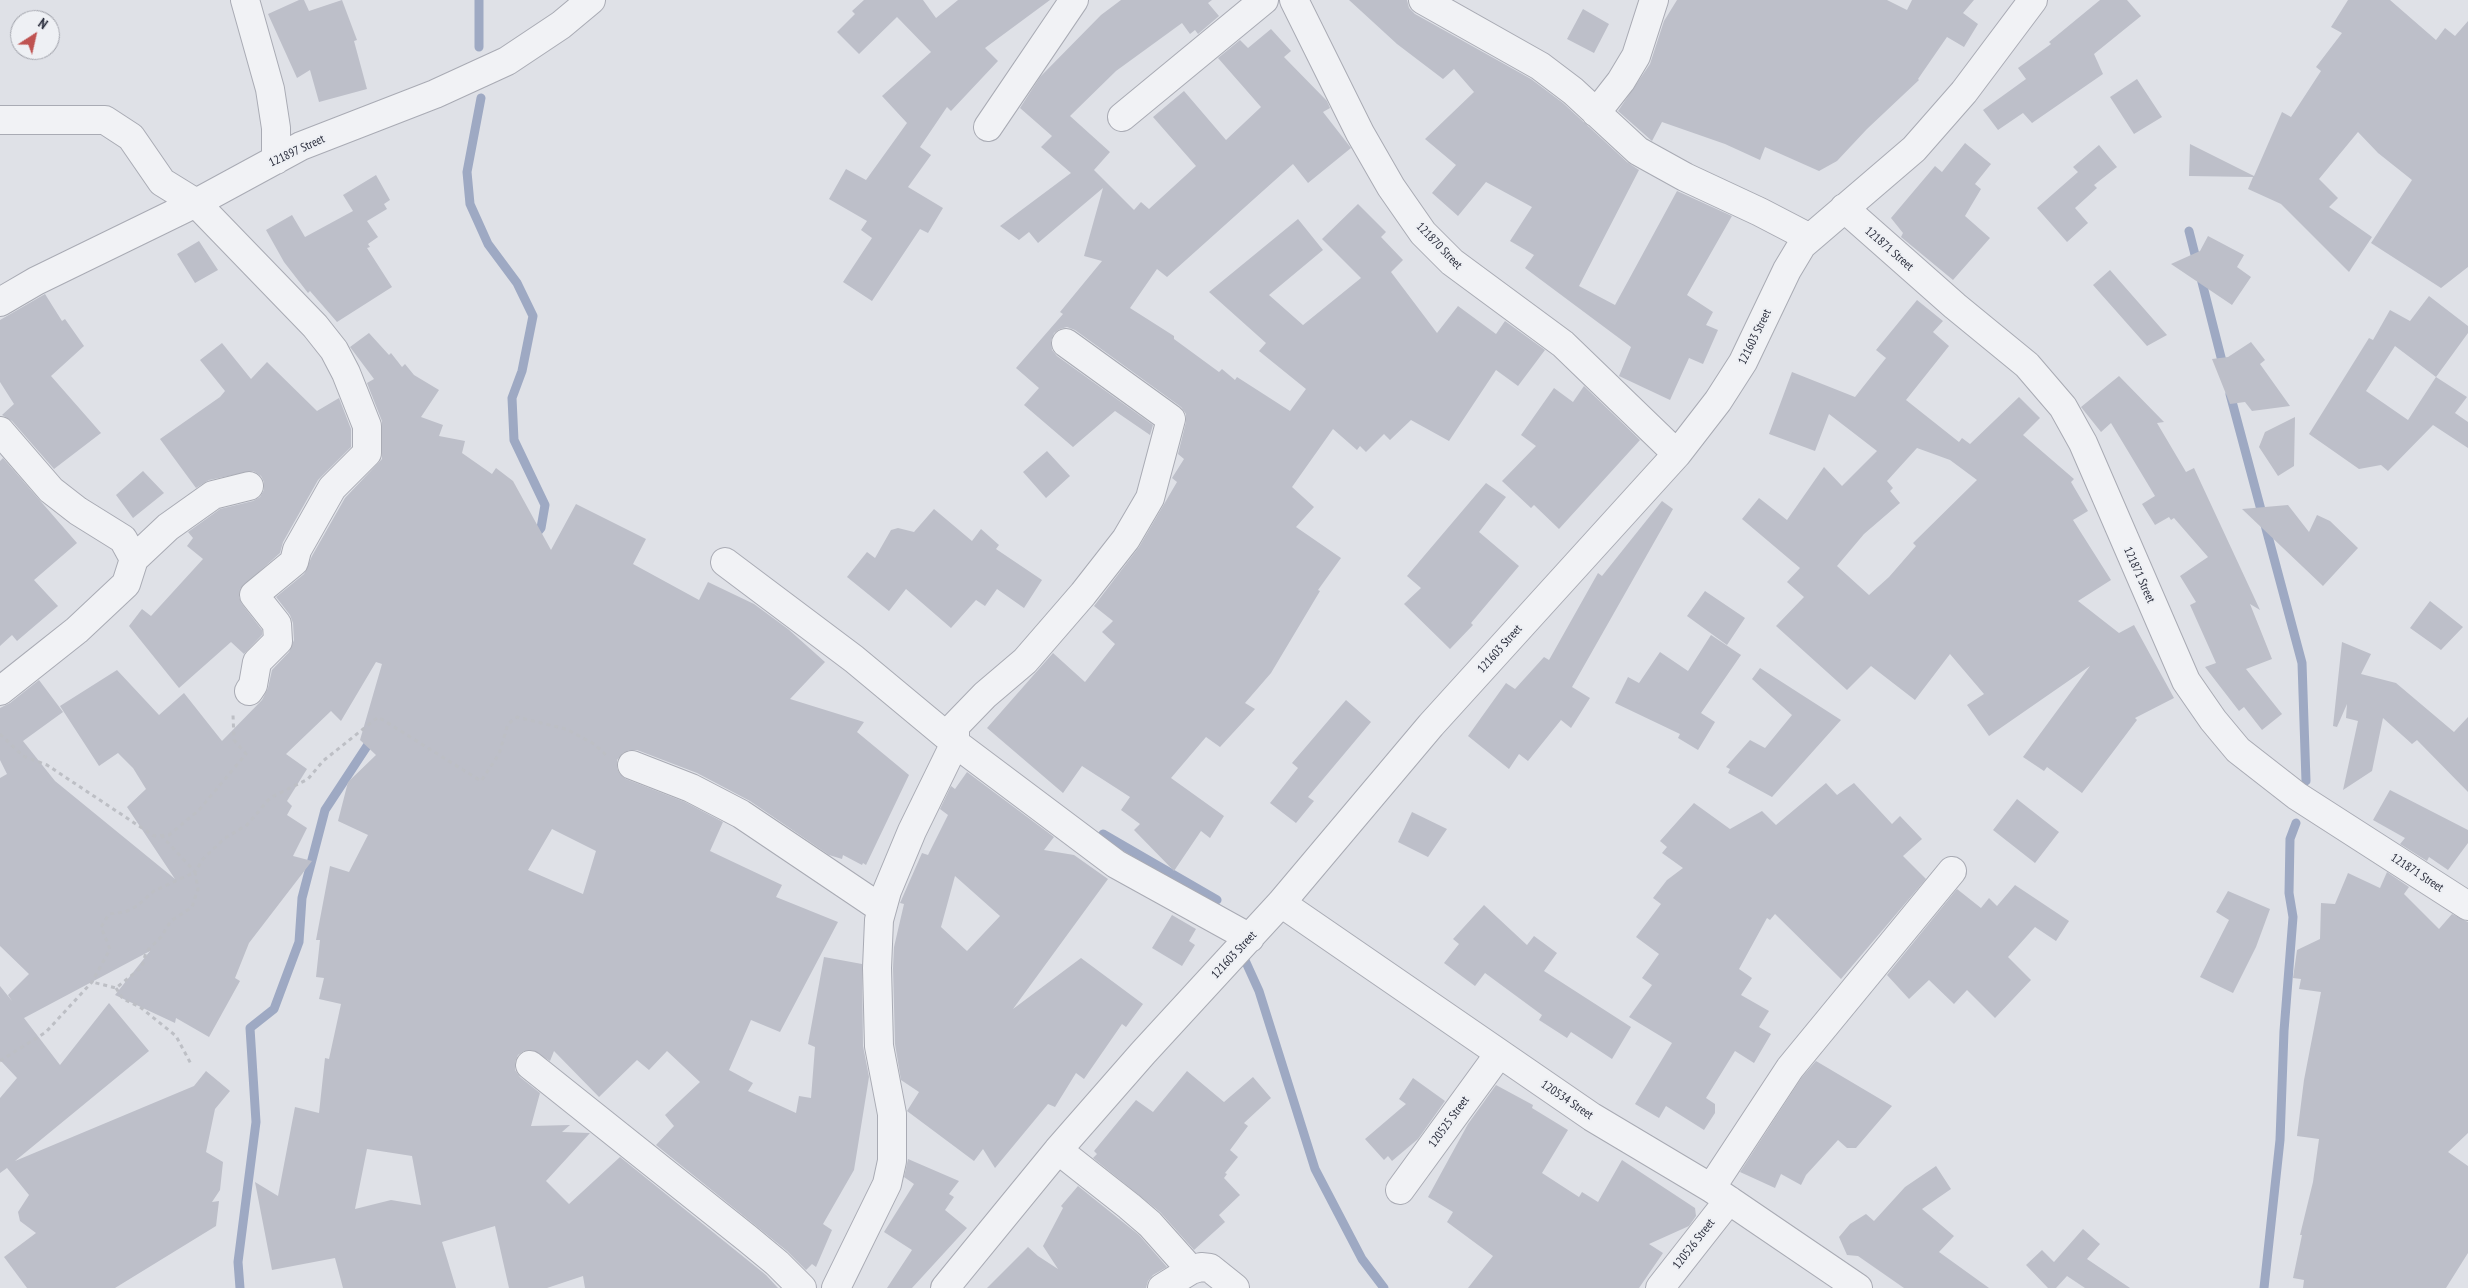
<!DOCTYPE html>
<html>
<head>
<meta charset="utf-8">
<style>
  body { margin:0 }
  #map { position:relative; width:2468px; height:1288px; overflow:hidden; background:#dfe1e7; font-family:"PT Sans Narrow",sans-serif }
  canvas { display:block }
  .north { position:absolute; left:10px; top:10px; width:50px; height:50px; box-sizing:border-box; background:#eef0f4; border:1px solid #a0a2aa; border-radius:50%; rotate:35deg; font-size:14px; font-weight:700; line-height:20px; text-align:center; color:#2a2d3c }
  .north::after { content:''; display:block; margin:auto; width:18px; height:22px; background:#bf5351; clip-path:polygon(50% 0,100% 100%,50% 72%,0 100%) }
</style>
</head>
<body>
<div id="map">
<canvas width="2468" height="1288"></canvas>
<div class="north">N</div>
</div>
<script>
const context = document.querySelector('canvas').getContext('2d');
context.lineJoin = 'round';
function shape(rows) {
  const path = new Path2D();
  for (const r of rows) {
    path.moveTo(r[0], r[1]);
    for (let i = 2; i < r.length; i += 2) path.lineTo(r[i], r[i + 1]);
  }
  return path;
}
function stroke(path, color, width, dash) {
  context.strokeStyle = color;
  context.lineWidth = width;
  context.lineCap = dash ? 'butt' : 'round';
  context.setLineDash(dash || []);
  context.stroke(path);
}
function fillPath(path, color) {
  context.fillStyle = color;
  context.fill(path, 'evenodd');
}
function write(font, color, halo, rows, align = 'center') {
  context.font = font + ' "PT Sans Narrow",sans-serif';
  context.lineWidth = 4.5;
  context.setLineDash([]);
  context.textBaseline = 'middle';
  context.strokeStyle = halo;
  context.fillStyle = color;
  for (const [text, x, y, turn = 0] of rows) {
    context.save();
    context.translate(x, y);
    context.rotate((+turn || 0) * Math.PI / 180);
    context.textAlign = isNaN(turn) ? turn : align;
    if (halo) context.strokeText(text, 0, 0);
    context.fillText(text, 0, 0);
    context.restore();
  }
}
stroke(shape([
  [479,0,479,47],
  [481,98,467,172,470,204,488,244,517,283,533,316,522,371,512,398,514,440,545,505,541,528,533,538],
  [2189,231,2224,369],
  [2230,394,2302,663,2306,781],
  [1103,834,1217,900],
  [1244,958,1259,991,1315,1169,1362,1259,1384,1288],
  [240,1288,238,1262,256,1122,250,1028,274,1009,299,942,302,898,325,810,373,737],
  [2264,1288,2280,1140,2284,1031,2293,917,2289,893,2290,839,2296,823]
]), '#9ea9c3', 9);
fillPath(shape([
  [299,0,304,0,309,11,342,0,357,40,354,41,367,89,319,102,310,70,297,78,268,14],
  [864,0,923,0,936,18,958,0,1050,0,985,48,998,61,951,111,947,107,920,147,931,155,908,187,943,208,928,233,920,229,872,301,843,282,872,238,861,230,867,221,829,199,846,169,866,180,907,123,882,96,931,52,897,17,859,54,837,32,855,14,852,11],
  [1121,0,1212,0,1208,3,1219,16,1198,34,1195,30,1190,34,1182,23,1116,71,1070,116,1110,152,1094,170,1134,210,1141,202,1149,209,1196,166,1153,117,1184,91,1226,140,1261,107,1218,58,1240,40,1248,48,1271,29,1291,51,1284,57,1327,101,1330,108,1323,112,1351,148,1308,183,1293,164,1167,277,1157,269,1130,308,1174,336,1174,339,1219,372,1222,369,1235,380,1237,377,1290,411,1306,389,1259,351,1266,343,1209,292,1298,219,1323,250,1269,295,1303,325,1361,278,1322,239,1358,204,1386,232,1381,237,1403,260,1391,272,1437,333,1458,306,1496,334,1505,321,1545,350,1518,386,1496,370,1449,441,1411,420,1390,440,1384,434,1366,452,1360,446,1357,450,1333,429,1292,487,1314,507,1296,527,1341,558,1318,590,1320,591,1271,673,1245,703,1255,709,1220,747,1206,737,1171,778,1224,816,1210,838,1201,831,1174,871,1134,830,1140,824,1121,810,1130,797,1082,766,1063,793,987,728,1053,653,1085,682,1115,644,1102,632,1113,621,1094,606,1139,547,1177,482,1172,478,1184,459,1178,454,1186,422,1186,414,1181,407,1075,330,1067,327,1060,329,1054,333,1051,341,1052,350,1057,356,1153,425,1150,435,1115,411,1073,447,1024,405,1039,388,1016,368,1063,314,1060,312,1102,261,1084,256,1103,188,1038,243,1029,232,1019,240,1000,226,1071,173,1041,147,1052,136,1020,108,1040,77,1101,15],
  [1349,0,1407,0,1409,8,1415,14,1531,79,1563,103,1627,162,1639,170,1579,286,1615,305,1677,191,1732,216,1687,295,1713,312,1706,325,1718,330,1703,364,1689,358,1670,400,1619,376,1631,347,1525,268,1534,255,1510,241,1532,207,1486,182,1458,216,1432,193,1456,165,1425,139,1474,92,1454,69,1443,79,1397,44],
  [1677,0,1887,0,1907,10,1912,0,1974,0,1963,13,1978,24,1964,47,1947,37,1918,79,1919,80,1867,129,1837,161,1819,171,1765,147,1760,160,1725,144,1662,122,1652,141,1618,111,1650,64,1664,21],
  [2100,0,2127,0,2141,16,2094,54,2103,74,2032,123,2023,113,1998,130,1983,110,2026,79,2018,68,2051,44,2049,42],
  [2348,0,2390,0,2436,40,2445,28,2455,36,2468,21,2468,267,2441,288,2371,243,2412,180,2378,153,2358,132,2319,179,2338,198,2329,207,2372,237,2349,272,2281,204,2248,189,2253,177,2189,176,2190,144,2254,176,2282,112,2291,117,2321,71,2316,67,2342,33,2331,27],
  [1583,9,1609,24,1594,53,1567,39],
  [2137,79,2162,117,2134,134,2110,97],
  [1965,143,1991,164,1975,184,1981,189,1965,216,1990,238,1953,280,1901,237,1903,233,1891,218,1935,166,1942,172],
  [2099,145,2117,167,2094,185,2097,188,2075,208,2088,223,2067,242,2037,208,2078,172,2073,167],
  [376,175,390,200,384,204,387,209,367,221,378,237,368,244,370,247,367,248,392,287,337,322,310,291,308,293,284,262,266,230,292,215,305,237,353,211,343,195],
  [2208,236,2244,255,2237,267,2251,277,2232,305,2171,264,2200,251],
  [199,241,218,270,195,283,177,254],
  [2110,270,2167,335,2147,346,2093,285],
  [45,294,62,321,65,319,84,346,51,376,101,433,54,469,12,421,2,415,14,404,0,382,0,320],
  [2429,296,2468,326,2468,333,2436,377,2467,397,2455,413,2468,422,2468,448,2433,425,2388,471,2381,465,2359,469,2309,434,2369,338,2373,340,2390,310,2410,321],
  [2395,346,2436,377,2408,420,2366,391],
  [1917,300,1943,321,1933,332,1949,346,1906,400,1959,442,1962,438,1970,444,2019,397,2040,418,2023,435,2074,479,2071,482,2088,511,2073,520,2111,580,2078,601,2119,633,2134,625,2174,698,2135,718,2137,720,2082,793,2047,767,2044,771,2023,757,2090,666,1989,736,1967,705,1984,694,1950,654,1915,700,1871,666,1847,690,1776,626,1804,597,1787,582,1800,568,1742,519,1759,498,1787,520,1824,467,1842,486,1877,451,1829,414,1815,451,1769,434,1792,372,1855,397,1886,358,1876,350],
  [1917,448,1950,460,1977,480,1913,543,1916,546,1889,577,1869,595,1837,566,1864,534,1900,503,1890,491,1893,488,1887,481],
  [369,333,389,355,391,353,402,367,405,364,414,375,439,390,421,417,443,425,439,436,465,441,462,453,492,474,496,468,513,481,551,550,576,504,646,539,633,564,699,600,708,582,754,604,788,629,825,662,790,699,864,722,857,732,909,775,866,865,863,863,862,865,843,855,842,859,829,855,750,801,697,773,637,750,629,750,623,753,617,760,617,768,620,774,626,779,685,802,723,822,710,851,782,885,776,897,838,922,780,1032,751,1020,729,1070,753,1083,748,1091,796,1113,799,1096,811,1098,815,1047,808,1044,824,957,862,964,863,1046,869,1077,854,1170,823,1224,832,1230,816,1267,812,1264,806,1270,787,1251,656,1145,674,1126,665,1115,700,1082,667,1051,649,1070,637,1060,599,1097,554,1051,550,1061,532,1050,524,1051,518,1055,515,1062,515,1070,520,1077,540,1093,531,1126,570,1125,562,1132,590,1133,546,1181,569,1204,620,1157,766,1275,778,1288,585,1288,583,1276,547,1288,509,1288,495,1226,442,1242,456,1288,343,1288,335,1258,272,1270,255,1182,278,1196,295,1107,319,1113,325,1058,329,1059,341,1004,319,999,324,978,316,977,320,940,316,940,330,866,349,872,368,835,338,821,348,782,376,755,360,740,382,664,376,662,341,721,331,711,286,754,307,769,287,801,292,806,287,815,307,828,293,856,312,861,249,943,235,978,240,981,209,1037,176,1018,175,1023,115,995,150,951,24,1018,60,1065,109,1003,149,1051,15,1161,194,1086,206,1071,230,1091,215,1109,206,1152,223,1162,220,1190,212,1202,219,1201,216,1226,115,1288,27,1288,4,1257,36,1233,20,1221,18,1212,29,1195,7,1168,0,1173,0,1098,17,1078,0,1060,0,986,12,1001,8,995,29,974,0,946,0,778,7,774,0,760,0,708,10,703,39,680,63,712,23,741,55,781,175,879,127,807,146,789,133,768,118,753,99,766,60,706,117,670,159,715,184,693,222,741,262,700,268,688,272,670,289,652,294,640,293,623,290,615,276,597,304,574,312,556,345,498,382,459,382,421,367,383,374,379,350,347],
  [552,829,596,851,583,894,528,870],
  [367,1149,412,1156,421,1205,391,1200,355,1209],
  [2251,342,2265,360,2260,364,2290,406,2252,411,2245,402,2230,404,2212,359,2228,357],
  [222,343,251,379,267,362,317,411,339,398,351,429,351,447,318,480,283,542,280,553,240,589,239,597,242,604,262,630,262,635,244,654,231,642,179,688,129,626,142,609,151,616,203,559,187,546,193,538,188,532,220,509,253,501,260,497,264,490,264,482,261,476,253,471,209,480,196,488,160,439,220,397,225,391,200,360],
  [2119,376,2164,422,2157,423,2186,472,2194,468,2260,610,2250,604,2272,659,2246,669,2282,714,2262,730,2244,707,2239,711,2205,667,2216,663,2190,605,2196,602,2180,576,2208,557,2174,518,2171,520,2169,517,2155,525,2142,504,2155,496,2111,423,2101,432,2081,407],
  [1584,386,1640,440,1559,529,1534,505,1531,508,1502,481,1536,446,1521,435,1554,388,1573,402],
  [2295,417,2294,466,2278,476,2259,447,2265,432],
  [1047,451,1070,476,1046,498,1023,472],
  [3,458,77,543,34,580,58,606,17,641,12,635,0,646,0,461],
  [143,471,164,493,133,518,116,495],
  [1486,483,1506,497,1479,532,1519,566,1471,623,1473,625,1450,649,1404,604,1421,588,1407,576],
  [1662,501,1673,509,1572,687,1590,698,1571,728,1561,720,1528,761,1519,754,1509,769,1468,736,1506,683,1515,689,1544,657,1549,660,1598,573,1602,576],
  [2288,505,2309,532,2317,515,2330,521,2358,548,2323,586,2242,509],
  [934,509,972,541,981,529,999,545,996,549,1042,580,1024,608,997,589,985,606,976,600,951,628,906,589,889,611,847,577,867,552,875,558,891,530,898,528,914,532],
  [1705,591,1745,618,1727,645,1687,616],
  [2430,601,2463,627,2441,650,2410,628],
  [1711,635,1741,655,1701,713,1715,722,1698,750,1678,738,1680,734,1615,703,1628,677,1639,683,1660,652,1688,671],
  [2342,642,2371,654,2361,674,2396,683,2454,732,2468,717,2468,792,2417,740,2412,744,2383,718,2372,771,2343,790,2358,721,2346,718,2347,704,2337,727,2333,726],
  [1760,668,1841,720,1772,797,1728,773,1730,769,1726,767,1750,740,1765,748,1792,715,1752,679],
  [1346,700,1371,722,1308,797,1314,801,1296,823,1270,803,1298,768,1292,763],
  [967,772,1054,837,1044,850,1074,855,1108,879,1013,1009,1081,958,1143,1004,1126,1027,1122,1024,1084,1079,1076,1073,1055,1107,1048,1104,995,1168,983,1149,974,1161,907,1111,919,1092,901,1080,895,1044,893,968,894,947,904,904,900,903,922,853,928,855,948,815,940,809,951,786,955,789],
  [955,876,1000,916,967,951,941,927],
  [1826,783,1837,795,1854,783,1892,824,1900,816,1922,839,1903,856,1926,879,1841,979,1775,914,1770,920,1767,918,1739,969,1752,978,1741,995,1769,1011,1759,1027,1771,1034,1754,1063,1735,1051,1706,1098,1715,1104,1715,1113,1704,1130,1666,1106,1659,1118,1635,1104,1672,1043,1629,1017,1652,985,1642,978,1659,954,1636,937,1661,904,1653,898,1667,880,1683,868,1662,853,1667,847,1660,841,1694,803,1730,829,1762,811,1776,825],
  [2390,790,2468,830,2468,843,2448,870,2429,857,2427,861,2400,844,2405,838,2373,820],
  [2017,799,2059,832,2035,863,1993,830],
  [1412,812,1447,829,1428,857,1398,842],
  [2387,872,2409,887,2404,894,2439,929,2452,914,2468,922,2468,1133,2448,1152,2468,1166,2468,1253,2446,1288,2303,1288,2304,1280,2293,1278,2302,1235,2300,1235,2313,1182,2319,1139,2297,1136,2304,1080,2321,992,2299,989,2301,979,2293,978,2297,950,2320,939,2321,903,2335,904,2348,873,2380,888],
  [2015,885,2069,921,2056,941,2035,927,2008,957,2031,980,1995,1018,1967,990,1954,1004,1929,980,1909,999,1887,975,1957,889,1981,908,1989,898,1997,906],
  [2228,891,2270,909,2256,947,2233,993,2200,977,2229,920,2216,912],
  [1484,905,1527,945,1534,936,1557,953,1544,971,1631,1027,1612,1059,1571,1032,1567,1038,1539,1020,1542,1015,1485,973,1475,986,1444,963,1459,944,1453,939],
  [1172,915,1196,929,1189,941,1195,945,1182,966,1152,948],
  [1816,1061,1892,1106,1856,1148,1847,1148,1838,1140,1806,1175,1801,1185,1781,1174,1775,1188,1740,1172,1802,1077],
  [1187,1071,1224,1102,1253,1077,1271,1098,1244,1123,1248,1126,1230,1150,1238,1157,1225,1173,1227,1174,1224,1178,1240,1195,1219,1215,1225,1222,1194,1250,1160,1212,1093,1158,1097,1154,1094,1151,1136,1100,1153,1112],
  [1413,1078,1445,1101,1418,1139,1392,1161,1388,1156,1384,1160,1365,1139,1406,1104,1399,1099],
  [1496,1085,1533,1105,1532,1108,1568,1130,1542,1173,1579,1197,1582,1192,1598,1202,1622,1160,1695,1208,1696,1216,1689,1226,1649,1244,1663,1253,1639,1288,1468,1288,1493,1256,1447,1222,1453,1212,1428,1197,1468,1124],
  [908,1159,959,1181,949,1194,954,1197,945,1210,967,1228,912,1288,887,1288,912,1250,884,1232,914,1184,904,1177],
  [1936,1166,1951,1189,1922,1209,1954,1236,1939,1252,1989,1288,1904,1288,1858,1256,1847,1255,1839,1237,1850,1224,1866,1214,1874,1221,1905,1187],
  [1078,1186,1139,1235,1167,1267,1153,1275,1148,1281,1146,1288,987,1288,1028,1247,1038,1256,1058,1269,1043,1246,1063,1208,1061,1206],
  [2083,1229,2100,1244,2087,1259,2130,1288,2085,1288,2067,1276,2056,1288,2048,1288,2026,1265,2042,1250,2054,1262]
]), '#bdbfc9');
const minor = shape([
  [245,0,270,89,276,128,276,160],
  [1294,0,1360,133,1391,187,1423,233,1452,262,1563,344,1677,454],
  [1423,0,1540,66,1573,91,1638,151,1685,177,1760,212,1810,238],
  [1596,113,1621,81,1636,56,1654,0],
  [1122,117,1264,0],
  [0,120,105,120,131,137,162,182,196,203,315,326,334,350,346,373,367,426,367,453,332,488,297,550,294,562,254,595,277,624,278,641,257,662,253,685,249,691],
  [988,127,1074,0],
  [1844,208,1955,306,2027,365,2063,407,2083,443,2186,681,2213,720,2238,750,2297,796,2468,906],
  [0,302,36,281,196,203,301,146,435,94,507,61,561,25,591,0],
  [0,431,51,490,78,511,123,539,134,559,126,584,77,630,0,691],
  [134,559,168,527,213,495,249,486],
  [725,562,854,659,955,743,1116,864,1250,938],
  [632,765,691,788,741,814,882,909],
  [1281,903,1592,1117,1711,1188,1858,1288],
  [530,1065,748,1239,777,1263,802,1288],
  [1058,1150,1129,1206,1150,1224,1191,1270],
  [1711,1188,1790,1068,1952,871],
  [1400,1190,1499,1054],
  [836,1288,887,1184,892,1161,892,1114,879,1046,877,968,879,920,887,891,912,831,955,743,955,726,985,695,1025,661,1083,594,1126,539,1150,498,1171,419,1066,343],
  [945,1288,1058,1150,1143,1053,1281,903,1431,725,1677,454,1718,401,1743,362,1787,270,1802,245,1914,149,1964,92,2033,0],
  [1162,1288,1191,1270,1201,1267,1210,1268,1235,1288],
  [1660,1288,1729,1200]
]);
stroke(minor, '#a9abb4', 30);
stroke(shape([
  [0,734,23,756,47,765,154,836,169,835,199,810,246,754,234,740,233,715],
  [161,835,195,872,203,859,225,838,247,825,270,798,308,779,323,761,378,717,481,781,499,754,508,724,517,717,566,729,594,744,606,755],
  [116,988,123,999,140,1007,176,1036,191,1064],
  [0,1061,46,1032,92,982,110,949,101,927,109,914,125,912,137,906,154,891,195,872,198,889,192,907,171,921,161,937,146,952,142,967,116,988,92,982]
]), '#bdbfc5', 3, [4, 4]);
stroke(minor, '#f1f2f5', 28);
write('12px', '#2a2d3c', '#eef0f4', [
  ["121897 Street",297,151,-25],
  ["121870 Street",1439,246,46],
  ["121871 Street",1889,249,41],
  ["121603 Street",1755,337,-64],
  ["121871 Street",2139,575,66],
  ["121603 Street",1500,649,-48],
  ["121871 Street",2417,873,33],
  ["121603 Street",1234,955,-47],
  ["120534 Street",1567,1100,34],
  ["120525 Street",1449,1122,-54],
  ["120526 Street",1694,1244,-52]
]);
</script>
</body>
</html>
